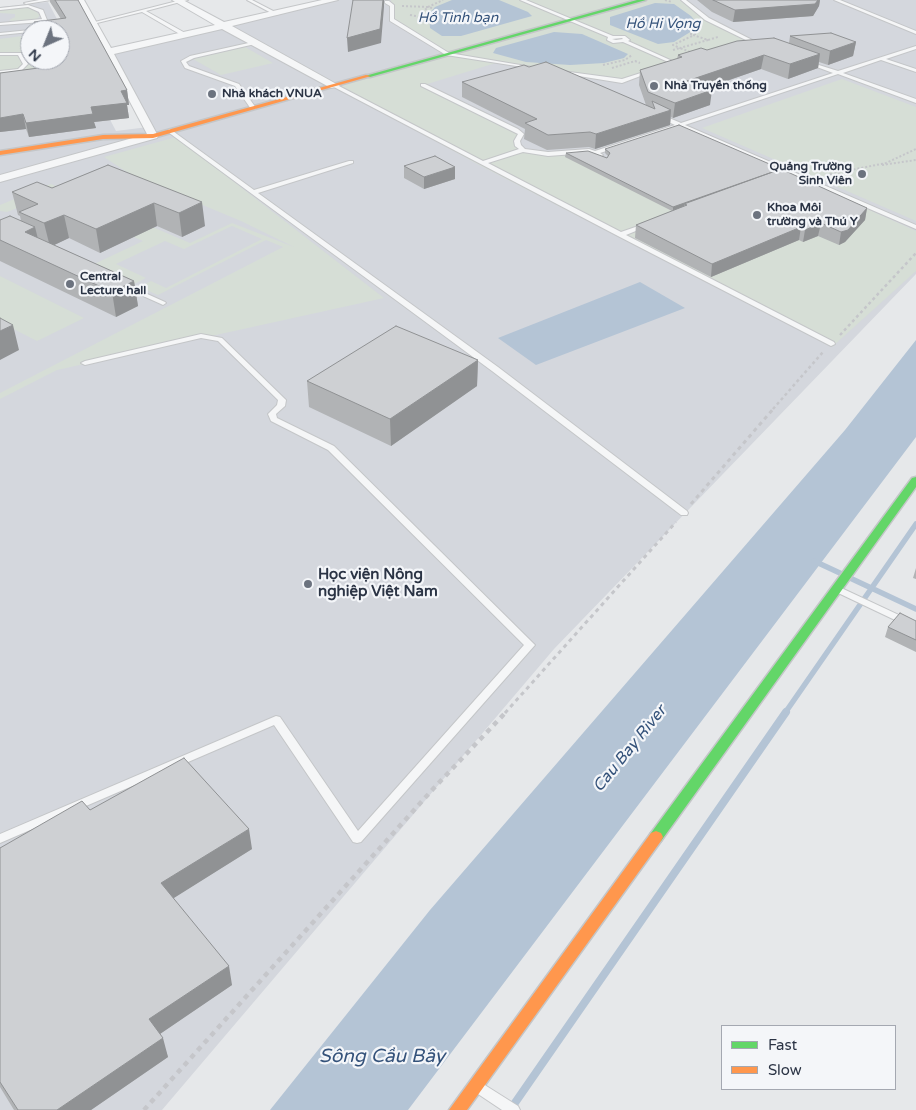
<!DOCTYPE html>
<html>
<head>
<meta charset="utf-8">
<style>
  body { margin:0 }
  #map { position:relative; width:916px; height:1110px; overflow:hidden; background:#e6e8ea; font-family:"Varela Round",sans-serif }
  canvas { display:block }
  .legend { position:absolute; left:721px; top:1025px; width:175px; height:65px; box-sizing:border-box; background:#f4f6f9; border:1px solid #a4a8b1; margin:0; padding:6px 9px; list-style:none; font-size:15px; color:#2b3445 }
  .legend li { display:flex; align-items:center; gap:10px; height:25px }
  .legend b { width:25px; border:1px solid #a4a8b1 }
  .north { position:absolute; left:20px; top:20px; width:50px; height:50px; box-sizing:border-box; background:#f4f6f9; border:1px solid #a4a8b1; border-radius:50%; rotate:224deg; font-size:14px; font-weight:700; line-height:20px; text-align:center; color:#2b3445 }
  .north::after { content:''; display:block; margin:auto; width:18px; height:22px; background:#6c737f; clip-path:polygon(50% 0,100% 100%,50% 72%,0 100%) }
</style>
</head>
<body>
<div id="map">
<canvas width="916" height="1110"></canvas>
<ul class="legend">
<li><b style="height:6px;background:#63d668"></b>Fast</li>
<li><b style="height:6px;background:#ff974d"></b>Slow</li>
</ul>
<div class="north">N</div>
</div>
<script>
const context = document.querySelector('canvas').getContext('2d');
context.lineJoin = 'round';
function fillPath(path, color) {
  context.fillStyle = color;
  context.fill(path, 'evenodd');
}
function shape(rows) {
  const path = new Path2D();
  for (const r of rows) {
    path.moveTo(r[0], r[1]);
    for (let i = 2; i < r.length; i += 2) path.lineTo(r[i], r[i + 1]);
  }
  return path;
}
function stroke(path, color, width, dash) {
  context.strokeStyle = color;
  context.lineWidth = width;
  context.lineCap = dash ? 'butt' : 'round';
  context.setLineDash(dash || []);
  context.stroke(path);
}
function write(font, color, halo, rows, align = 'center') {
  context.font = font + ' "Varela Round",sans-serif';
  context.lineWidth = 4.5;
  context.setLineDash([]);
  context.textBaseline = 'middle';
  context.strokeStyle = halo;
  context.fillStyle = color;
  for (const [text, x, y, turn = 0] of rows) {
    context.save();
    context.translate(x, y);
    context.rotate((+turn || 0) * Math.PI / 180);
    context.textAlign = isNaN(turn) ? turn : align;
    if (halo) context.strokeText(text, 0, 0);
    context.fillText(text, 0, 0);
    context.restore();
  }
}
fillPath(shape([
  [336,0,916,0,916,274,554,649,162,1110,0,1110,0,7,48,2,116,131,148,127,109,53],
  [30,30,60,30,60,60,30,60]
]), '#d4d7dd');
fillPath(shape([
  [391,0,683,0,707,19,750,40,622,81,499,62,424,85,521,134,517,141,523,150,535,153,582,151,606,158,785,172,916,231,916,271,832,347,479,165,335,86,447,54,392,20],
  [22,7,34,9,40,16,35,20,14,22,9,20,15,17,15,14,0,13,0,10],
  [30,35,30,60,60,60,96,86,0,99,0,39],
  [245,47,273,63,221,75,193,59],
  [842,79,916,107,916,221,702,128],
  [176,137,384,298,57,370,0,399,0,393,283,247,266,240,158,295,139,287,151,281,166,288,262,239,232,226,184,249,165,241,116,264,146,278,134,284,92,265,143,241,43,198,7,212,0,211,0,205,51,184,190,243,232,223,294,247,241,221,133,176,104,157],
  [0,276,84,318,37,341,0,322]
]), '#d6ded6');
fillPath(shape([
  [452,0,499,0,528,12,532,16,461,36,442,36,430,28,429,14,435,7],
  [655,3,674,4,691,16,695,21,692,31,674,42,658,44,610,25,610,17],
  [554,32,582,34,628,54,624,58,604,63,570,65,526,62,493,53,496,48],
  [640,282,685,308,536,365,498,338],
  [916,340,916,437,408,1110,270,1110,430,910,845,430]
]), '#b4c4d5');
stroke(shape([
  [814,561,842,574],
  [850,578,916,609],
  [785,713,916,524]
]), '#b4c4d5', 5.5);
stroke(shape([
  [510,1110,786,712]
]), '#b4c4d5', 8);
const lane = shape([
  [39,0,51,0,26,4,24,3,39,0],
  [181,0,188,0,146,11,187,34,187,36,183,36,142,12,93,24,91,23,181,0],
  [247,0,252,0,279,14,275,15,247,0],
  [520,0,526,0,613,36,625,36,630,40,628,41,679,64,675,65,623,42,613,43,607,40,608,37,520,0],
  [622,38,623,39,616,40,612,39,622,38],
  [681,0,686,0,709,18,760,44,756,45,705,20,681,0],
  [834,0,840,0,916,31,916,34,834,0],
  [385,1,389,1,394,5,394,19,449,53,544,69,542,70,446,55,390,21,390,6,385,3,385,1],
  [28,5,43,10,47,20,48,25,38,30,32,30,43,23,43,22,0,25,0,23,42,19,39,12,28,7,0,10,0,8,28,5],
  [30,30,30,32,0,35,0,33,30,30,32,30,30,30],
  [253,42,255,42,255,44,194,58,186,62,189,66,239,84,256,108,255,109,251,109,235,86,185,68,181,61,190,56,253,42],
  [916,46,916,49,886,59,916,69,916,72,881,60,843,73,916,99,916,103,838,74,685,125,916,225,916,229,680,127,600,153,603,155,600,157,588,153,548,156,523,152,488,163,621,232,644,224,648,224,648,226,626,235,834,342,835,344,831,346,618,236,332,86,337,85,483,161,519,149,515,146,514,141,518,134,421,86,421,84,425,84,518,129,524,134,520,141,521,145,525,149,548,152,589,149,595,151,675,125,658,117,658,115,662,115,681,123,833,73,806,63,806,61,838,71,916,46],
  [0,53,21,53,28,64,21,71,0,73,0,71,18,69,23,64,18,55,0,55,0,53],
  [562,71,622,79,647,71,651,72,622,83,560,73,560,72,562,71],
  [170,129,254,190,349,161,353,161,353,163,258,193,498,367,687,511,688,513,687,515,681,515,492,371,168,132,168,130,170,129],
  [125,284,165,302,166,303,163,305,161,304,123,287,122,286,125,284],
  [201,334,222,338,286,400,285,406,276,414,277,418,334,446,535,645,361,842,357,843,353,842,274,725,0,843,0,834,276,716,280,717,358,831,524,645,328,450,271,421,268,414,277,405,278,400,218,341,201,338,85,365,81,363,85,361,201,334],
  [837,586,916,623,916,630,834,591,832,589,834,587,837,586],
  [480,1082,518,1106,520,1110,502,1110,475,1092,474,1088,475,1084,480,1082]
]);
const street = shape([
  [76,0,84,0,111,48,215,25,172,0,183,0,224,22,322,0,338,0,232,26,340,86,331,88,222,29,114,54,158,136,157,138,0,182,0,175,147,134,76,0]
]);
const fast = shape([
  [637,0,646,0,370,77,365,76,637,0],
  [916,477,916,487,661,841,656,843,651,841,649,837,651,833,912,478,916,477]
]);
const slow = shape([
  [366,75,371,76,153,138,103,139,0,155,0,151,103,135,153,134,366,75],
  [656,831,661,833,663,837,661,841,467,1110,449,1110,651,833,656,831]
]);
stroke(lane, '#c4c6c8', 2);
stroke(street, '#c4c6c8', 2);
stroke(fast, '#c4c6c8', 3);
stroke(slow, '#c4c6c8', 3);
stroke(shape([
  [665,0,672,2],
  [402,6,428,7,422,13,422,17,429,17],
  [432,8,428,7,443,0],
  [410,15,422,17,423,25],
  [690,34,696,34,700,27],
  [693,35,708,40,718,37],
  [692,36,673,45,680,48,708,40],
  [673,50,680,48,693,53],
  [603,65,625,60,632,55],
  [612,68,635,61,640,63],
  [882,165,916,160],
  [826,175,886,163,916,149]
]), '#c5c6ca', 2, [2, 2]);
stroke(shape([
  [840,335,916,253],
  [773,409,823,352]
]), '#c5c6ca', 2.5, [3, 3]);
stroke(shape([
  [691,504,774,408],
  [505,713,676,522]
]), '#c5c6ca', 3, [4, 4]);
stroke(shape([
  [144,1110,433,789,506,712]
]), '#c5c6ca', 4.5, [5, 5]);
fillPath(lane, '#f5f6f7');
fillPath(street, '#f5f6f7');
fillPath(fast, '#63d668');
fillPath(slow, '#ff974d');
fillPath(shape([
  [50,0,78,0,127,90,129,105,127,105,129,118,94,122,96,128,29,137,26,129,0,132,0,73,51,67,48,60,60,60,60,30,36,30,34,22,61,19,50,2],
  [697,0,820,0,819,6,813,16,733,22,712,12],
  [790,36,856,42,853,56,828,65,819,62,818,68,788,79,761,69,706,88,710,105,673,118,671,117,670,125,595,149,589,147,547,150,524,139,525,129,462,97,462,82,529,67,646,105,639,85,640,70,677,59,678,55,707,50,789,43],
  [605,149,867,208,865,220,845,242,839,245,818,236,803,242,799,240,711,277,635,238,636,225,672,211,565,157,566,153,607,158,608,156,605,153],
  [108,165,205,226,182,237,157,226,100,253,69,238,54,245,134,281,138,306,116,317,0,261,0,220,21,221,20,216,18,215,12,192,52,188],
  [404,166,455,167,455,179,424,189,404,178],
  [478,360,477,386,391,446,309,407,307,381],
  [916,568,916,579,913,578],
  [916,621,916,652,885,637,888,627],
  [90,810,252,849,173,898,232,985,160,1034,168,1057,91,1110,14,1110,0,1087,0,848]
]), '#b1b3b5');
fillPath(shape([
  [383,0,384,0,384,7,381,43,348,52,347,38],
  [820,0,819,6,813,16,733,22,735,10],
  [856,42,853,56,828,65,830,51],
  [820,54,818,68,788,79,790,64],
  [764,55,761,69,686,95,687,81],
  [127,90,129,105,127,105,129,118,94,122,96,128,29,137,26,123,91,107,121,91],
  [712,90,710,105,673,118,675,103],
  [671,110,670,125,595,149,596,134],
  [23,114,26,129,0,132,0,118],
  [455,167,455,179,424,189,424,177],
  [781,169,684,204,684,207,673,211,673,207],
  [202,202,205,226,182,237,179,213],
  [154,203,157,226,100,253,96,229],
  [867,208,865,220,845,242,839,245,841,232],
  [64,215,69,238,50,247,44,223],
  [821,223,818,236,803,242,805,230],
  [35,227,41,251,25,232],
  [801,227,799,240,711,277,712,264],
  [134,281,138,306,116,317,112,292],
  [13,325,19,350,0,360,0,331],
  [478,360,477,386,391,446,390,419],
  [249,829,252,849,166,903,161,883],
  [229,966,232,985,154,1038,149,1019],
  [163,1038,168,1057,91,1110,57,1110]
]), '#909294');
const building = shape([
  [55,0,78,0,127,90,121,91,127,103,91,107,93,114,26,123,23,114,0,118,0,73,54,66,51,60,60,60,60,30,38,30,34,22,66,18,55,0],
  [353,0,383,0,380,29,347,38,353,0],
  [713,0,818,0,815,4,735,10,713,0],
  [831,33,856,42,830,51,790,36,831,33],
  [774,38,820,54,790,64,764,55,687,81,712,90,675,103,648,92,640,70,682,57,678,55,701,48,707,50,737,41,774,38],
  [546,62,655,109,652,101,671,110,596,134,590,132,548,135,525,123,537,119,462,82,524,65,529,67,546,62],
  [679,125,781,169,673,207,566,153,588,151,607,158,610,153,605,149,679,125],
  [435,156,455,167,424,177,404,166,435,156],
  [108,165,202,202,179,213,154,203,96,229,64,215,44,223,19,212,38,204,12,192,37,182,52,188,108,165],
  [781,169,867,208,848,230,841,232,821,223,805,230,801,227,712,264,636,225,687,205,684,204,781,169],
  [10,216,35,227,25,232,134,281,112,292,0,240,0,220,10,216],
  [0,318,13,325,0,331,0,318],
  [396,326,478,360,390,419,307,381,396,326],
  [900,613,916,621,916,640,888,627,900,613],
  [184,758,249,829,161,883,229,966,149,1019,163,1038,57,1110,18,1110,0,1082,0,848,82,801,90,810,184,758]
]);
fillPath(building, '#ced0d3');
stroke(building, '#909294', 1);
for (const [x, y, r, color] of [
  [654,86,5,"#6c737f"],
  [212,94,5,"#6c737f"],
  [862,174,5,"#6c737f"],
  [757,215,5,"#6c737f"],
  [70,284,5,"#6c737f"],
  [308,584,5,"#6c737f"]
]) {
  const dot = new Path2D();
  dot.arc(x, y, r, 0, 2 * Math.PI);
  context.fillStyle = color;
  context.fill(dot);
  stroke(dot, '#f4f6f9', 2);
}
write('bold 12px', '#2b3445', '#f4f6f9', [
  ["Nhà Truyền thống",664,86],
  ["Nhà khách VNUA",222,94],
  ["Quảng Trường",852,167,"right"],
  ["Sinh Viên",852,181,"right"],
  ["Khoa Môi",767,208],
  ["trường và Thú Y",767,222],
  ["Central",80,277],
  ["Lecture hall",80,291]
], 'left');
write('italic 14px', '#34527a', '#f4f6f9', [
  ["Hồ Tình bạn",458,18],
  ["Hồ Hi Vọng",663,24]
]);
write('bold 15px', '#2b3445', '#f4f6f9', [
  ["Học viện Nông",318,575],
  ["nghiệp Việt Nam",318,592]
], 'left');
write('italic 16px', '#34527a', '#f4f6f9', [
  ["Cau Bay River",630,749,-51]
]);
write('italic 19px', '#34527a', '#f4f6f9', [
  ["Sông Cầu Bây",382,1057]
]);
</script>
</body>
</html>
